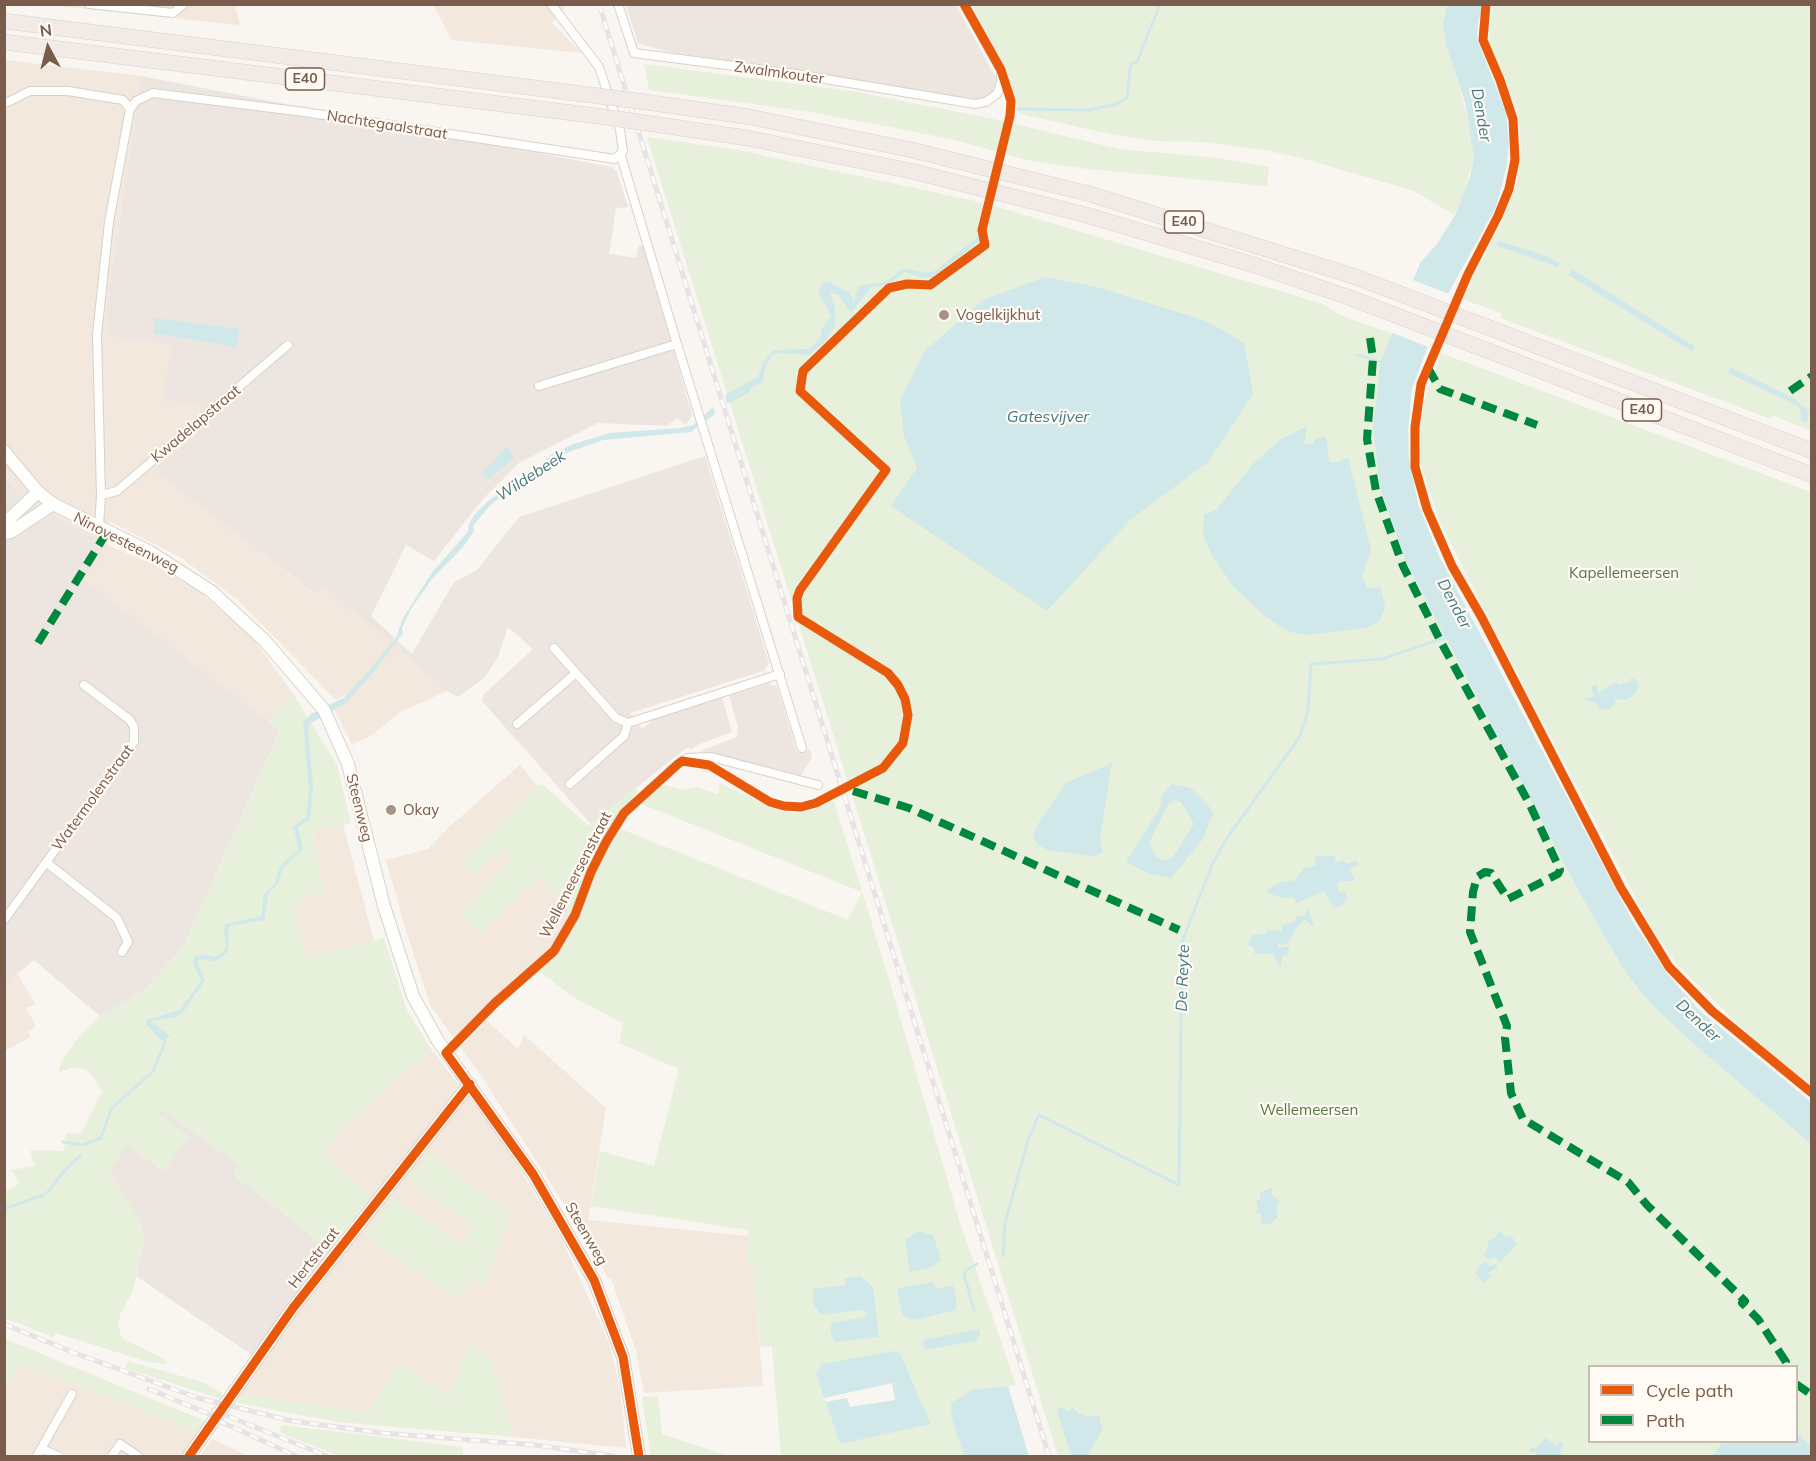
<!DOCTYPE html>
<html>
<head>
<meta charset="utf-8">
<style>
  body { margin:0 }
  #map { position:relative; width:1816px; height:1461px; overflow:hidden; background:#f9f5f0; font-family:Mulish,sans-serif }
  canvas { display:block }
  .frame { position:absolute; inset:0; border:6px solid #7a5c4d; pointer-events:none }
  .legend { position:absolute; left:1588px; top:1365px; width:210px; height:78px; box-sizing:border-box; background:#fffaf3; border:2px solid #cabbb1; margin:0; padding:8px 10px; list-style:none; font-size:18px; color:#7a5c4d }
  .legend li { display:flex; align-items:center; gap:12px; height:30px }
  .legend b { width:30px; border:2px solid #cabbb1 }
  .north { position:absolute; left:18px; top:18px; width:60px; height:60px; -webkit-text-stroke:4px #fffaf3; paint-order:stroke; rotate:353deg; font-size:16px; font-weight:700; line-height:24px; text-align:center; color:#7a5c4d }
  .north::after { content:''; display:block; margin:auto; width:21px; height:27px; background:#7a5c4d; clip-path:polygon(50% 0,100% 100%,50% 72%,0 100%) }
</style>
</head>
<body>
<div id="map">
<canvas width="1816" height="1461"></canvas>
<div class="frame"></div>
<ul class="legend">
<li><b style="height:8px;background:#e8590c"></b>Cycle path</li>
<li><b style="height:8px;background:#00873e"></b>Path</li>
</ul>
<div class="north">N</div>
</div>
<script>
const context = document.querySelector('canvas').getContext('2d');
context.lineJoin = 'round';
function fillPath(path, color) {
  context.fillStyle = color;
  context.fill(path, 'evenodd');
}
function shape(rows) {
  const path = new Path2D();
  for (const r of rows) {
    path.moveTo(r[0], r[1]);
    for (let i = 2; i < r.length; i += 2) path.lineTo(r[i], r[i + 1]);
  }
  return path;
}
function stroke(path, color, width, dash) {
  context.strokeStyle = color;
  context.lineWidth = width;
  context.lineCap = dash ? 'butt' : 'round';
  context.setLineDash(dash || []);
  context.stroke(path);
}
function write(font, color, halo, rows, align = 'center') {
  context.font = font + ' Mulish,sans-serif';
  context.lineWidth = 4.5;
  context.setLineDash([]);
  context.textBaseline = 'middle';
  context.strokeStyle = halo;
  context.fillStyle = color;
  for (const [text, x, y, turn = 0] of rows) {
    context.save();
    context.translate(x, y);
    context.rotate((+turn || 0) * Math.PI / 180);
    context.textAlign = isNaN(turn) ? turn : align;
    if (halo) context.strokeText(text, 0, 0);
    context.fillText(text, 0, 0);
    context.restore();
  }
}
fillPath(shape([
  [49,5,235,5,240,25],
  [433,5,567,5,552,23,582,53,452,40],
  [5,60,141,76,107,306,107,336,171,345,201,403,196,435,155,470,313,593,323,584,447,691,400,712,371,736,353,744,386,860,428,849,449,827,520,765,538,787,502,825,503,848,513,859,481,934,540,874,571,916,555,945,455,1038,464,1044,486,1020,518,1049,524,1035,606,1108,588,1220,748,1236,746,1266,753,1267,763,1386,644,1393,636,1351,611,1278,608,1278,572,1212,568,1210,480,1074,430,1005,404,924,355,750,334,709,344,704,345,694,336,700,239,601,180,557,109,521,107,545,155,565,202,594,252,637,294,695,269,722,84,580,106,545,22,497,5,475],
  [343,824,374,941,307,958,293,901,325,892,312,830],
  [18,974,35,1004,26,1008,36,1026,28,1031,31,1037,5,1051,4,984],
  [431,1049,507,1147,562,1240,610,1345,621,1393,626,1448,514,1437,488,1354,477,1355,468,1344,457,1365,464,1370,447,1394,367,1413,241,1394,231,1388,252,1355,371,1196,322,1154,341,1130],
  [20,1362,200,1432,184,1456,5,1456,4,1387],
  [212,1439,248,1456,200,1456]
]), '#f2e8de');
fillPath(shape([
  [626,5,956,5,997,80,993,91,986,97,977,100,664,51,638,43],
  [141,76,611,167,617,172,628,207,616,208,609,254,636,258,638,247,643,245,692,415,686,425,677,418,667,426,598,423,519,463,483,499,434,561,406,545,371,616,412,654,454,582,477,570,519,517,705,456,769,663,764,671,768,683,777,687,797,752,810,749,812,758,801,775,700,751,737,737,738,727,729,696,767,684,763,671,630,713,642,729,655,718,722,697,732,732,697,745,693,749,686,748,591,824,482,701,483,695,533,649,508,627,498,657,485,677,458,697,447,691,323,585,314,593,154,470,196,435,201,404,163,400,171,345,107,336,107,306],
  [4,475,22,497,107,545,84,580,280,730,183,948,140,994,100,1016,34,960,5,984],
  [162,1109,239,1165,233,1174,330,1250,252,1355,136,1276,145,1238,141,1225,109,1170,127,1145,164,1171,159,1114]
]), '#ede5e0');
fillPath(shape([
  [972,5,1447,5,1443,24,1472,136,1474,157,1465,191,1454,215,1414,191,1305,159,1270,151,1205,142,1157,141,1114,135,1020,114,1005,67],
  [1493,5,1811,5,1811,431,1772,415,1771,419,1500,318,1501,313,1462,299,1498,230,1517,183,1521,149,1517,110,1489,41],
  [644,64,857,92,998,120,1119,149,1218,158,1269,167,1267,186,1088,169,1031,161,954,140,890,127,805,111,649,90],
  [647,137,738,150,984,203,1323,304,1340,315,1393,334,1380,364,1373,427,1380,488,1407,564,1579,892,1625,972,1651,1004,1696,1046,1811,1144,1811,1456,1058,1456],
  [1590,1366,1796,1366,1796,1442,1590,1442],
  [1441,353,1811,492,1811,1085,1759,1045,1677,964,1650,925,1496,633,1440,522,1420,463,1420,427,1426,394],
  [294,695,337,765,351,823,312,831,325,892,293,901,307,958,384,938,406,1008,431,1049,341,1130,322,1154,371,1196,330,1250,233,1174,239,1165,162,1110,159,1114,190,1137,164,1171,127,1145,109,1170,141,1225,145,1238,132,1293,121,1312,118,1326,122,1338,164,1359,166,1364,148,1362,56,1333,53,1337,5,1318,4,1192,20,1183,11,1170,35,1166,30,1150,64,1151,66,1133,81,1134,102,1092,92,1075,85,1069,71,1068,59,1072,60,1064,78,1038,100,1016,140,994,183,948,280,731,269,722],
  [541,783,589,826,635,787,638,790,605,834,571,916,540,875,480,934,461,914,512,859,503,849,473,875,463,863],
  [720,783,776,810,796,813,814,810,834,801,888,976,960,1223,1016,1385,997,1387,952,1420,964,1456,781,1456,772,1347,760,1346,753,1268,746,1266,748,1230,591,1206,600,1151,654,1166,679,1069,619,1043,623,1023,571,996,539,970,568,938,602,856,618,828,848,920,862,892,639,803,661,784,682,790,696,787,718,794],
  [901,1355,931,1424,840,1443,816,1373],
  [428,1154,511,1212,483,1286,472,1278,459,1299,364,1236,393,1198,461,1244,474,1225,408,1179],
  [5,1339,208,1422,200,1432,20,1363,5,1387],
  [468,1344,477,1347,477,1355,488,1353,514,1437,338,1422,237,1403,241,1394,367,1413,398,1363,447,1394,464,1370,457,1365],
  [128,1361,205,1383,223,1394,221,1399,125,1368],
  [658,1396,662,1434,728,1456,651,1456,642,1397],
  [282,1425,462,1447,464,1456,339,1456,279,1432]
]), '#e7f0db');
fillPath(shape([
  [1447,5,1483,5,1478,22,1477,39,1506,113,1509,143,1506,169,1496,207,1449,292,1412,388,1408,430,1409,459,1418,504,1440,558,1633,922,1668,975,1699,1010,1811,1102,1811,1144,1696,1046,1651,1004,1625,972,1579,892,1407,564,1380,488,1373,427,1380,364,1420,263,1437,244,1455,215,1470,177,1474,157,1465,102,1446,45,1443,24],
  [979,236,980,241,932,277,923,278,905,272,888,284,871,287,851,313,839,295,830,293,835,309,835,324,826,341,809,355,779,353,773,355,766,365,763,382,736,395,727,403,725,395,758,377,764,361,774,350,809,349,821,337,822,328,831,316,818,291,824,282,829,282,850,293,854,302,859,286,886,282,904,268,926,273,935,271],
  [1499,241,1544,255,1560,263,1558,267,1495,245],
  [1572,269,1694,346,1693,352,1568,275],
  [1045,277,1097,287,1203,320,1224,331,1244,343,1253,394,1208,462,1130,520,1047,611,891,506,917,468,904,436,900,400,925,351,983,300],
  [155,318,239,329,237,347,153,333],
  [1730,367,1793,398,1809,411,1807,423,1801,420,1800,407,1728,373],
  [713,407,715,414,691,432,603,440,561,455,539,470,525,484,492,503,473,526,474,531,463,547,432,579,411,609,402,628,403,633,374,672,347,702,308,725,313,787,310,819,298,827,303,849,283,868,278,884,269,892,264,920,229,926,228,952,215,962,202,959,197,961,205,980,184,1011,176,1017,151,1021,170,1036,162,1041,146,1024,146,1020,180,1010,201,981,193,962,195,957,206,955,216,957,223,952,226,946,224,929,226,924,261,916,264,894,275,883,280,866,299,849,293,827,306,817,309,791,303,722,311,714,345,697,377,661,396,638,403,618,433,571,468,532,469,524,476,513,488,501,511,485,520,483,551,455,573,444,610,433,680,428,693,425],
  [1307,426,1304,444,1312,444,1317,438,1326,436,1329,462,1340,462,1348,457,1371,550,1362,577,1368,588,1380,587,1385,606,1380,621,1366,628,1309,635,1289,632,1266,617,1233,586,1211,554,1203,534,1204,514,1216,510,1255,462,1281,439],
  [507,446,515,458,488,479,482,474],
  [1631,678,1635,679,1639,685,1635,693,1627,700,1615,699,1615,704,1608,710,1601,709,1595,703,1584,699,1594,696,1591,687,1596,684,1598,693,1616,682,1620,685,1629,682],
  [1112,763,1100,838,1103,853,1092,856,1048,850,1038,845,1033,837,1038,824,1066,783],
  [1172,784,1191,788,1209,806,1213,813,1203,839,1171,878,1150,874,1126,862,1161,806,1161,796],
  [1174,800,1181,802,1194,824,1173,857,1165,861,1157,857,1149,843,1168,805],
  [1314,856,1336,856,1335,863,1342,860,1349,864,1355,860,1358,864,1350,870,1355,881,1340,881,1337,886,1340,892,1345,891,1347,899,1341,906,1334,908,1324,891,1297,903,1293,897,1285,898,1270,894,1266,890,1278,883,1295,880,1304,868,1316,866],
  [1308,909,1314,925,1312,926,1306,920,1301,922,1289,941,1285,945,1278,944,1279,948,1288,946,1289,949,1287,955,1282,956,1281,966,1277,964,1275,956,1267,953,1254,954,1255,949,1248,945,1252,935,1265,934,1268,929,1281,931,1283,925,1295,922,1297,916,1305,915],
  [1269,1188,1272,1188,1272,1195,1282,1203,1277,1205,1277,1218,1269,1225,1261,1223,1261,1213,1256,1213,1258,1204,1255,1200,1261,1199,1260,1193],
  [1500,1230,1506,1238,1511,1235,1517,1245,1499,1263,1497,1258,1492,1257,1491,1260,1483,1255,1488,1248,1488,1241,1495,1238],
  [918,1231,933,1235,941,1260,930,1268,910,1272,905,1240],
  [1486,1263,1490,1266,1496,1264,1498,1267,1486,1274,1492,1275,1484,1283,1475,1273,1481,1264],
  [860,1276,873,1287,879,1337,834,1342,830,1330,832,1323,864,1317,868,1314,863,1310,821,1315,813,1304,813,1289,845,1285,845,1278],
  [933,1282,936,1289,953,1285,957,1303,955,1310,914,1320,903,1316,897,1291,899,1288],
  [979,1329,980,1335,975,1341,925,1350,923,1340],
  [895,1351,901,1355,931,1424,840,1444,826,1402,847,1398,850,1407,895,1400,892,1383,824,1398,816,1373,822,1364],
  [1008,1386,1029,1456,964,1456,952,1420,951,1403,972,1390],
  [1059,1407,1069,1411,1072,1407,1079,1414,1084,1413,1084,1417,1096,1415,1101,1418,1099,1420,1103,1428,1088,1456,1071,1456,1058,1414],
  [1797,1433,1811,1446,1811,1456,1712,1456,1723,1442,1796,1442],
  [1547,1437,1550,1443,1554,1442,1555,1447,1559,1442,1563,1443,1560,1453,1565,1456,1536,1456,1535,1452,1531,1453,1529,1448,1536,1448]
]), '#d0e8ea');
fillPath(shape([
  [1410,279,1452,295,1431,348,1390,332]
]), '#f9f5f0');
stroke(shape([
  [1018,109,1088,110,1114,105,1127,98,1131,64,1137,62,1160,4],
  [1358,355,1381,362],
  [728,402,748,391,751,386],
  [63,1142,83,1145,101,1138,111,1109,153,1071,164,1045,165,1039,162,1036],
  [47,1193,65,1170,80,1156],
  [4,1209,43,1195],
  [1003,1256,1005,1223,1028,1140,1039,1115,1179,1185,1182,942,1212,865,1225,841,1299,738,1308,712,1311,664,1382,659,1447,637],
  [974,1310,964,1274,966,1270,977,1264]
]), '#d0e8ea', 3);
const street = shape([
  [89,4,173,13,184,4],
  [618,4,634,53,795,74,975,104,986,102,997,94,1001,83,1001,70,964,4],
  [8,102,30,91,68,91,123,100,130,109],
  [677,344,802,748],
  [539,386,677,344,621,156],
  [101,495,117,491,288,345],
  [99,528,101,495,97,335,109,222,130,109,136,101,153,93,304,112,615,159,623,151,620,130,599,67,551,4],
  [554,648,616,718,628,723,780,674],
  [517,724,576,673],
  [570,784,624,736,628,723],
  [47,863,117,918,128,942,122,952],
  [4,920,134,742,134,727,130,720,84,685],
  [446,1053,495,1003,554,951,575,915,591,872,606,842,624,813,678,764,688,758,711,757,818,785],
  [42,1449,58,1456],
  [37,1456,72,1394],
  [112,1456,120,1444,138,1456]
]);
const secondary = shape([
  [4,451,38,492,53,504,150,552,211,591,265,641,324,710,348,764,384,906,413,996,438,1041,533,1174,594,1280,623,1357,639,1456],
  [4,524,38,492],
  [4,533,11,532,53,504],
  [189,1456,293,1308,470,1084]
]);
const highway = shape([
  [4,21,599,96],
  [4,42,605,117],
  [653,103,750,117,912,150,1090,194,1356,277,1812,451],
  [660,125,747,138,911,171,1086,215,1254,265,1348,297,1812,475]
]);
stroke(street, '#d7d1cb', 10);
stroke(secondary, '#d9d2cb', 14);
stroke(highway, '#dad1cc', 16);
stroke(street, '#fefefd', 8);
stroke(secondary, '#fefefd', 12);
stroke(highway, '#f2eae7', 15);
const rail = shape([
  [599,4,1049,1456],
  [4,1324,77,1354],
  [69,1351,198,1398,292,1421,382,1433,535,1445,613,1456],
  [149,1389,221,1419],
  [213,1410,327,1456],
  [217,1420,296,1456]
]);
stroke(rail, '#e6e3e7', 5);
stroke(rail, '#fffaf3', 3, [9]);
const highwayBridge = shape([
  [599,96,653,103],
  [605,117,660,125]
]);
stroke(highwayBridge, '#dad1cc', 16, []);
stroke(highwayBridge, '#f2eae7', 15);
stroke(shape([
  [1370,338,1373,358,1367,439,1376,491,1403,566,1442,644,1530,805,1560,870,1558,874,1508,899,1491,873,1485,872,1477,877,1473,892,1470,932,1507,1026,1505,1038,1511,1093,1523,1119,1628,1182,1647,1205,1745,1301,1742,1303,1758,1319,1786,1362,1785,1366],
  [1428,368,1440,389,1537,425],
  [1790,391,1812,376],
  [38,643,107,532],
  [853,791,909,808,1179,930],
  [1796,1384,1812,1395]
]), '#00873e', 8, [15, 8]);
stroke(shape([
  [1486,4,1483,40,1500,80,1513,119,1515,160,1509,189,1498,216,1468,274,1421,384,1415,427,1415,467,1427,509,1452,566,1482,618,1621,888,1669,967,1712,1011,1812,1093],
  [189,1456,293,1308,470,1084],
  [639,1456,623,1357,594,1280,533,1174,446,1053,495,1003,554,951,575,915,591,872,606,842,624,813,678,764,682,761,709,765,770,802,784,806,801,807,816,803,883,768,903,743,908,715,905,699,898,685,888,673,798,617,797,598,800,590,886,470,800,391,803,371,889,288,907,284,930,285,985,245,982,230,1010,116,1011,101,1001,70,964,4]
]), '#e8590c', 9);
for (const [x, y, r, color] of [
  [944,315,6,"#a69286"],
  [391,810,6,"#a69286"]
]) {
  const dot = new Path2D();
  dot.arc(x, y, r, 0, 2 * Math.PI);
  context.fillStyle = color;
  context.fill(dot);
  stroke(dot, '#fffaf3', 2);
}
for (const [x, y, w] of [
  [305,79,39],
  [1184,222,39],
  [1642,410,39]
]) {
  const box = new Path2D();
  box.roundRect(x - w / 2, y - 11, w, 22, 4.5);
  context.fillStyle = '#fffaf3';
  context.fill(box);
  stroke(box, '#7a5c4d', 1.5);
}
write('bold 14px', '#7a5c4d', null, [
  ["E40",305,79],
  ["E40",1184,222],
  ["E40",1642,410]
]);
write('15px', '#7a5c4d', '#fffaf3', [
  ["Zwalmkouter",779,73,8],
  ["Nachtegaalstraat",387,125,9],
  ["Kwadelapstraat",196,424,-40],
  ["Ninovesteenweg",126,543,27],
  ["Watermolenstraat",93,798,-54],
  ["Steenweg",359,808,76],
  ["Wellemeersenstraat",576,875,-63],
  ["Steenweg",586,1234,60],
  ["Hertstraat",314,1258,-52]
]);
write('15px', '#7a5c4d', '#fffaf3', [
  ["Vogelkijkhut",956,315],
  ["Okay",403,810]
], 'left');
write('15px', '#537a41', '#fffaf3', [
  ["Kapellemeersen",1624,573],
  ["Wellemeersen",1309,1110]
]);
write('italic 16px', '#437c86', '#fffaf3', [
  ["Dender",1481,115,80],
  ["Gatesvijver",1048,417],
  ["Wildebeek",531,476,-33],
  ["Dender",1454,604,62],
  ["De Reyte",1183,978,-88],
  ["Dender",1698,1021,43]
]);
</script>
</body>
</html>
